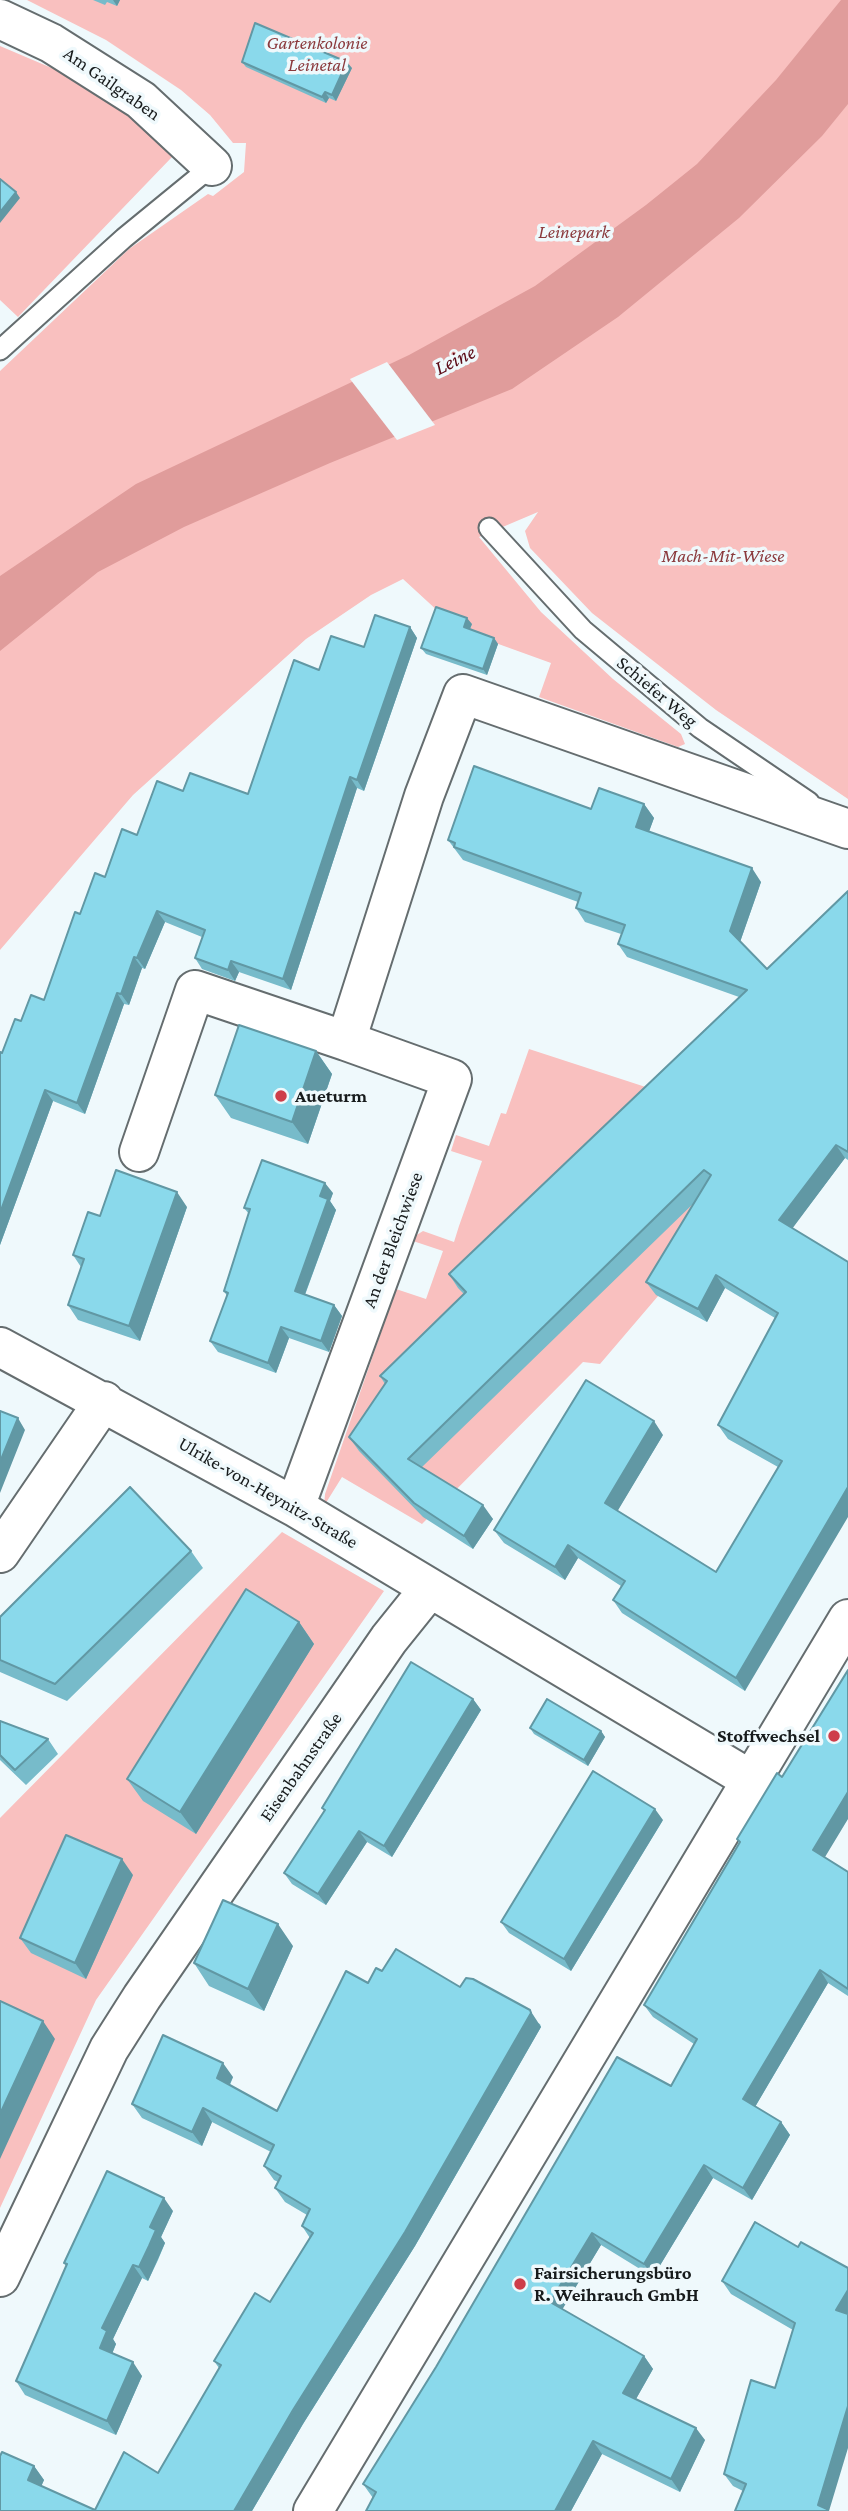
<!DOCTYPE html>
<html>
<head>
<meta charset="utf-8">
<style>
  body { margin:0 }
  canvas { display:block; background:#eff9fc }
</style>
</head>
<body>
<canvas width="848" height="2511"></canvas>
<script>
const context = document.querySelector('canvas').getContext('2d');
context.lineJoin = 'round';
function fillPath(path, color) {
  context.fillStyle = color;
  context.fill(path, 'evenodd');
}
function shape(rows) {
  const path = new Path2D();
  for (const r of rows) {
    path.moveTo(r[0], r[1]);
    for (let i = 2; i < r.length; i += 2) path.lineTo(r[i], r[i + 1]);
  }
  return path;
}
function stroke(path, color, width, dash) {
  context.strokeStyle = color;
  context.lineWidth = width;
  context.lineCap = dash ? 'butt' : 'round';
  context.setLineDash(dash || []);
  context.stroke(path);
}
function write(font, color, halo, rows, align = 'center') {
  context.font = font + ' "Crimson Pro",serif';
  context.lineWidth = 7;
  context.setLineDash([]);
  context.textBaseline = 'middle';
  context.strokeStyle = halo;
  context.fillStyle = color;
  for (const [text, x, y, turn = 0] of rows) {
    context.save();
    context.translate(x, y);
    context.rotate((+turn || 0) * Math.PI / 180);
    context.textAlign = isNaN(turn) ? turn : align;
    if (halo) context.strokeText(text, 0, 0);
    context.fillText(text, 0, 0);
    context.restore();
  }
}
fillPath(shape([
  [27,0,848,0,848,799,716,710,592,613,530,548,525,531,538,512,479,537,541,612,613,679,681,734,685,744,678,747,539,697,551,663,468,633,440,613,403,579,371,595,306,639,133,795,0,950,0,371,129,249,208,194,213,196,244,172,246,143,233,143,210,115,181,90,106,40],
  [0,46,108,92,154,129,172,157,18,317,0,300],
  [529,1049,664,1093,717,1227,600,1364,583,1362,422,1524,342,1477,324,1506,325,1494,396,1289,426,1299,443,1251,413,1241,415,1236,423,1231,454,1242,459,1226,482,1161,451,1151,456,1135,489,1146,501,1113,506,1114],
  [282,1532,384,1591,96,2000,0,2208,0,1818]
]), '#f9c0bf');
fillPath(shape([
  [841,0,848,0,848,104,822,136,739,218,618,317,512,389,330,463,184,527,98,572,0,651,0,576,136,484,409,355,535,286,646,205,697,164,776,80]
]), '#e09c9b');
fillPath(shape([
  [387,362,435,425,397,440,350,379]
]), '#eff9fc');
const lane = shape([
  [0,350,124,238,212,166],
  [489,528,583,630,700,728,809,802]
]);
const street = shape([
  [0,19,51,43,141,100,212,166],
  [139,1152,195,990,346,1041],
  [0,1347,295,1507,430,1588],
  [295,1507,452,1079,346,1041,424,796,463,694,848,829],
  [0,1553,104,1401],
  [0,2277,109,2049,142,1997,389,1639,430,1588,751,1780],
  [313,2511,848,1619]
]);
stroke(lane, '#656d6f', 23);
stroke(street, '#656d6f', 42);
stroke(lane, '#fff', 19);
stroke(street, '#fff', 38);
fillPath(shape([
  [93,0,120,0,117,6,107,2,105,5],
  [242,62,352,68,336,101,329,98,326,103,246,67],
  [472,624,470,629,494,638,498,644,487,675,426,654,421,648],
  [410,627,417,638,364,791,357,788,291,990,239,972,235,981,202,969,195,958,202,937,165,922,145,969,142,968,129,1005,124,1004,85,1114,53,1101,0,1245,0,1052,2,1053,21,1021,44,1000,80,914,105,877,137,835,183,791,248,794,319,670,364,647],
  [644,804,654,818,649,831,761,882,740,942,767,969,848,891,848,1160,845,1158,792,1228,848,1262,745,1691,622,1613,613,1600,621,1586,578,1558,565,1580,504,1543,494,1530,663,1435,617,1511,716,1572,778,1467,728,1439,718,1425,775,1318,725,1288,707,1322,656,1295,646,1282,696,1201,422,1467,493,1519,473,1549,423,1517,359,1451,349,1437,385,1384,380,1376,464,1294,458,1288,449,1274,739,997,627,957,618,944,621,934,585,922,576,908,578,902,463,860,448,840,591,809],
  [316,1051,332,1074,308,1144,231,1118,215,1095],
  [333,1193,330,1201,336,1210,305,1295,334,1305,342,1316,329,1352,289,1338,276,1373,218,1352,210,1341,227,1296,224,1291,249,1214,244,1208],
  [187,1207,140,1341,78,1320,68,1305,81,1267,73,1255],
  [191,1551,203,1568,67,1701,0,1672,0,1617],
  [299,1622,314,1644,196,1834,143,1801,127,1779],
  [473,1699,481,1710,392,1857,367,1842,326,1905,292,1884,284,1873,324,1811,322,1808],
  [0,1721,48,1739,58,1754,26,1785,0,1760],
  [530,1728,601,1731,605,1737,588,1766,534,1734],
  [663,1820,571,1971,509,1933,501,1922],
  [737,1839,825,1857,848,1872,848,1996,828,1983,755,2107,781,2122,790,2135,752,2200,713,2178,653,2277,601,2245,562,2309,644,2356,653,2369,636,2399,705,2440,680,2492,602,2454,571,2511,366,2511,373,2498,363,2484,671,2086,694,2044,653,2017,644,2005,739,1843],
  [133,1875,86,1979,31,1953,20,1938],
  [293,1946,264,2011,209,1986,194,1963],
  [382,1971,460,1987,540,2024,541,2027,415,2246,303,2424,252,2511,0,2511,34,2466,44,2480,41,2486,95,2510,158,2473,219,2368,214,2361,270,2302,310,2238,302,2226,307,2215,285,2202,275,2188,278,2182,274,2180,264,2166,271,2152,212,2122,202,2146,142,2118,132,2104,233,2077,230,2085,277,2111,368,1983],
  [173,2211,161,2237,165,2243,158,2260,148,2281,142,2278,113,2339,116,2344,112,2354,142,2376,116,2435,25,2395,16,2381,66,2266,64,2263],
  [798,2247,829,2511,743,2491,733,2486,724,2474,775,2388,793,2330,731,2294,722,2281]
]), '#77bbca');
fillPath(shape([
  [113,0,120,0,117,6],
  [347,62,352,68,336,101,332,95],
  [325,92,329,98,326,103,322,97],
  [16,192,20,198,0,223,0,212],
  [467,618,472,624,468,633,464,627],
  [410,627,417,638,364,791,357,780],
  [494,638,498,644,487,675,483,669],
  [350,777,357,788,291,990,283,979],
  [644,804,654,818,646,840,636,827],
  [752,868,761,882,739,945,730,931],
  [157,911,165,922,145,969,137,958],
  [134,957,142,968,129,1005,121,994],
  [231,961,239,972,235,981,228,970],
  [117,993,124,1004,85,1114,77,1103],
  [316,1051,332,1074,308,1144,292,1122],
  [45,1090,53,1101,0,1245,0,1213],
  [836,1145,845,1158,789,1233,779,1220],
  [325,1183,333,1193,330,1201,336,1210,302,1302,295,1291,320,1196],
  [177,1192,187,1207,140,1341,129,1326],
  [716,1275,725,1288,707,1322,698,1309],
  [334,1305,342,1316,329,1352,321,1341],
  [281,1327,289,1338,276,1373,268,1363],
  [18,1418,25,1430,0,1493,0,1462],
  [654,1421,663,1435,614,1517,605,1503],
  [848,1487,848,1517,745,1691,736,1678],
  [483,1505,493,1519,473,1549,464,1536],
  [568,1545,578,1558,565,1580,555,1567],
  [299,1622,314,1644,196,1834,180,1812],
  [473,1699,481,1710,392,1857,384,1846],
  [601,1731,605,1737,588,1766,584,1760],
  [848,1792,848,1819,822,1862,813,1850],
  [655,1809,663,1820,571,1971,564,1959],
  [359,1831,367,1842,326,1905,318,1894],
  [122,1859,133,1875,86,1979,75,1963],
  [278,1924,293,1946,264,2011,248,1989],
  [820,1970,828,1983,752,2112,743,2099],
  [530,2010,541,2027,415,2246,303,2424,252,2511,234,2511],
  [43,2021,55,2039,0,2159,0,2114],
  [223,2063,233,2077,226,2092,217,2078],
  [203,2108,212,2122,202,2146,192,2132],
  [781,2122,790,2135,752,2200,743,2188],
  [704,2165,713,2178,653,2277,644,2264],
  [164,2198,173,2211,161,2237,165,2243,148,2281,139,2267,150,2227],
  [592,2233,601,2245,559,2315,550,2302],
  [133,2265,142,2278,113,2339,116,2344,109,2361,100,2348,102,2328],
  [848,2290,848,2318,836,2310],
  [644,2356,653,2369,632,2406,623,2393],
  [133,2362,142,2376,116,2435,107,2421],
  [848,2406,848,2448,829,2511,821,2511,818,2505],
  [696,2428,705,2440,680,2492,671,2479],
  [593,2441,602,2454,571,2511,555,2511],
  [34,2466,44,2480,38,2494,28,2480]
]), '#6198a4');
const building = shape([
  [255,23,347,62,332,95,325,92,322,97,242,62,255,23],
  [0,179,16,192,0,212,0,179],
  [436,607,467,618,464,627,494,638,483,669,421,648,436,607],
  [375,615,410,627,357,780,350,777,283,979,231,961,228,970,195,958,205,930,157,911,137,958,134,957,121,994,117,993,77,1103,45,1090,0,1213,0,1052,2,1053,15,1019,21,1021,31,995,44,1000,75,912,80,914,95,873,105,877,122,829,137,835,157,781,183,791,190,773,248,794,294,660,319,670,331,636,364,647,375,615],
  [474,766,591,809,599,788,644,804,636,827,752,868,730,931,767,969,848,891,848,1152,836,1145,779,1220,848,1262,848,1487,736,1678,613,1600,625,1581,568,1545,555,1567,494,1530,586,1380,654,1421,605,1503,716,1572,782,1461,718,1425,778,1313,716,1275,698,1309,646,1282,711,1175,704,1170,408,1459,483,1505,464,1536,414,1503,349,1437,387,1381,380,1376,466,1292,449,1274,747,990,618,944,625,925,576,908,581,893,454,847,455,843,448,840,474,766],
  [239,1025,316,1051,292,1122,215,1095,239,1025],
  [262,1160,325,1183,320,1196,328,1199,295,1291,334,1305,321,1341,281,1327,268,1363,210,1341,228,1293,224,1291,250,1209,244,1208,262,1160],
  [116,1170,177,1192,129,1326,68,1305,84,1259,73,1255,88,1212,100,1216,116,1170],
  [0,1411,18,1418,0,1462,0,1411],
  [130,1487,191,1551,55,1684,0,1660,0,1617,130,1487],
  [246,1589,299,1622,180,1812,127,1779,246,1589],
  [411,1662,473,1699,384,1846,359,1831,318,1894,284,1873,325,1810,322,1808,411,1662],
  [848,1670,848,1792,813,1850,848,1872,848,1989,820,1970,743,2099,781,2122,743,2188,704,2165,644,2264,592,2233,550,2302,644,2356,623,2393,696,2428,671,2479,593,2441,555,2511,366,2511,376,2492,363,2484,436,2367,617,2057,671,2086,697,2039,644,2005,740,1842,737,1839,777,1773,782,1777,848,1670],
  [547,1699,601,1731,584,1760,530,1728,547,1699],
  [0,1721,48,1739,15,1770,0,1755,0,1721],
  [593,1771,655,1809,564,1959,501,1922,593,1771],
  [66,1835,122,1859,75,1963,20,1938,66,1835],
  [223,1900,278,1924,248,1989,194,1963,223,1900],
  [396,1949,460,1987,466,1978,473,1979,530,2010,531,2013,405,2232,293,2410,234,2511,0,2511,0,2456,2,2452,34,2466,28,2480,95,2510,124,2452,158,2473,221,2365,214,2361,255,2293,270,2302,313,2233,302,2226,310,2209,275,2188,281,2176,264,2166,274,2145,203,2108,192,2132,132,2104,163,2035,223,2063,217,2078,277,2111,346,1971,368,1983,376,1968,382,1971,396,1949],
  [0,2001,43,2021,0,2114,0,2001],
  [107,2171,164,2198,150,2227,156,2230,149,2246,139,2267,133,2265,102,2328,107,2331,100,2348,133,2362,107,2421,16,2381,67,2264,64,2263,107,2171],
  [755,2222,798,2247,801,2242,848,2268,848,2290,836,2310,848,2314,848,2406,818,2505,827,2509,827,2511,735,2511,746,2484,724,2474,751,2380,775,2388,795,2323,722,2281,755,2222]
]);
fillPath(building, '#8ad9eb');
stroke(building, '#6198a4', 2);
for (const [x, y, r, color] of [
  [281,1096,7,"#ce3e4a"],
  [834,1736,7,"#ce3e4a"],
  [520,2284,7,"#ce3e4a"]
]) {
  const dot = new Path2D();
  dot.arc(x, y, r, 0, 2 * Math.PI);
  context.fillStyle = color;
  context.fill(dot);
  stroke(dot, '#eff9fc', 2.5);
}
write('italic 19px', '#8b3a3d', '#eff9fc', [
  ["Gartenkolonie",317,43],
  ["Leinetal",317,65],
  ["Leinepark",574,232],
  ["Mach-Mit-Wiese",723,556]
]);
write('19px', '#171b1c', '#eff9fc', [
  ["Am Gailgraben",112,84,35],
  ["Schiefer Weg",657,692,40],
  ["An der Bleichwiese",393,1240,-70],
  ["Ulrike-von-Heynitz-Straße",268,1493,30],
  ["Eisenbahnstraße",301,1767,-55]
]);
write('bold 19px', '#171b1c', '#eff9fc', [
  ["Aueturm",295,1096],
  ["Stoffwechsel",820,1736,"right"],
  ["Fairsicherungsbüro",534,2273],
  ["R. Weihrauch GmbH",534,2295]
], 'left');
write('italic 21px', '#5b0a16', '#eff9fc', [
  ["Leine",455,360,-26]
]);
</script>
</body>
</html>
